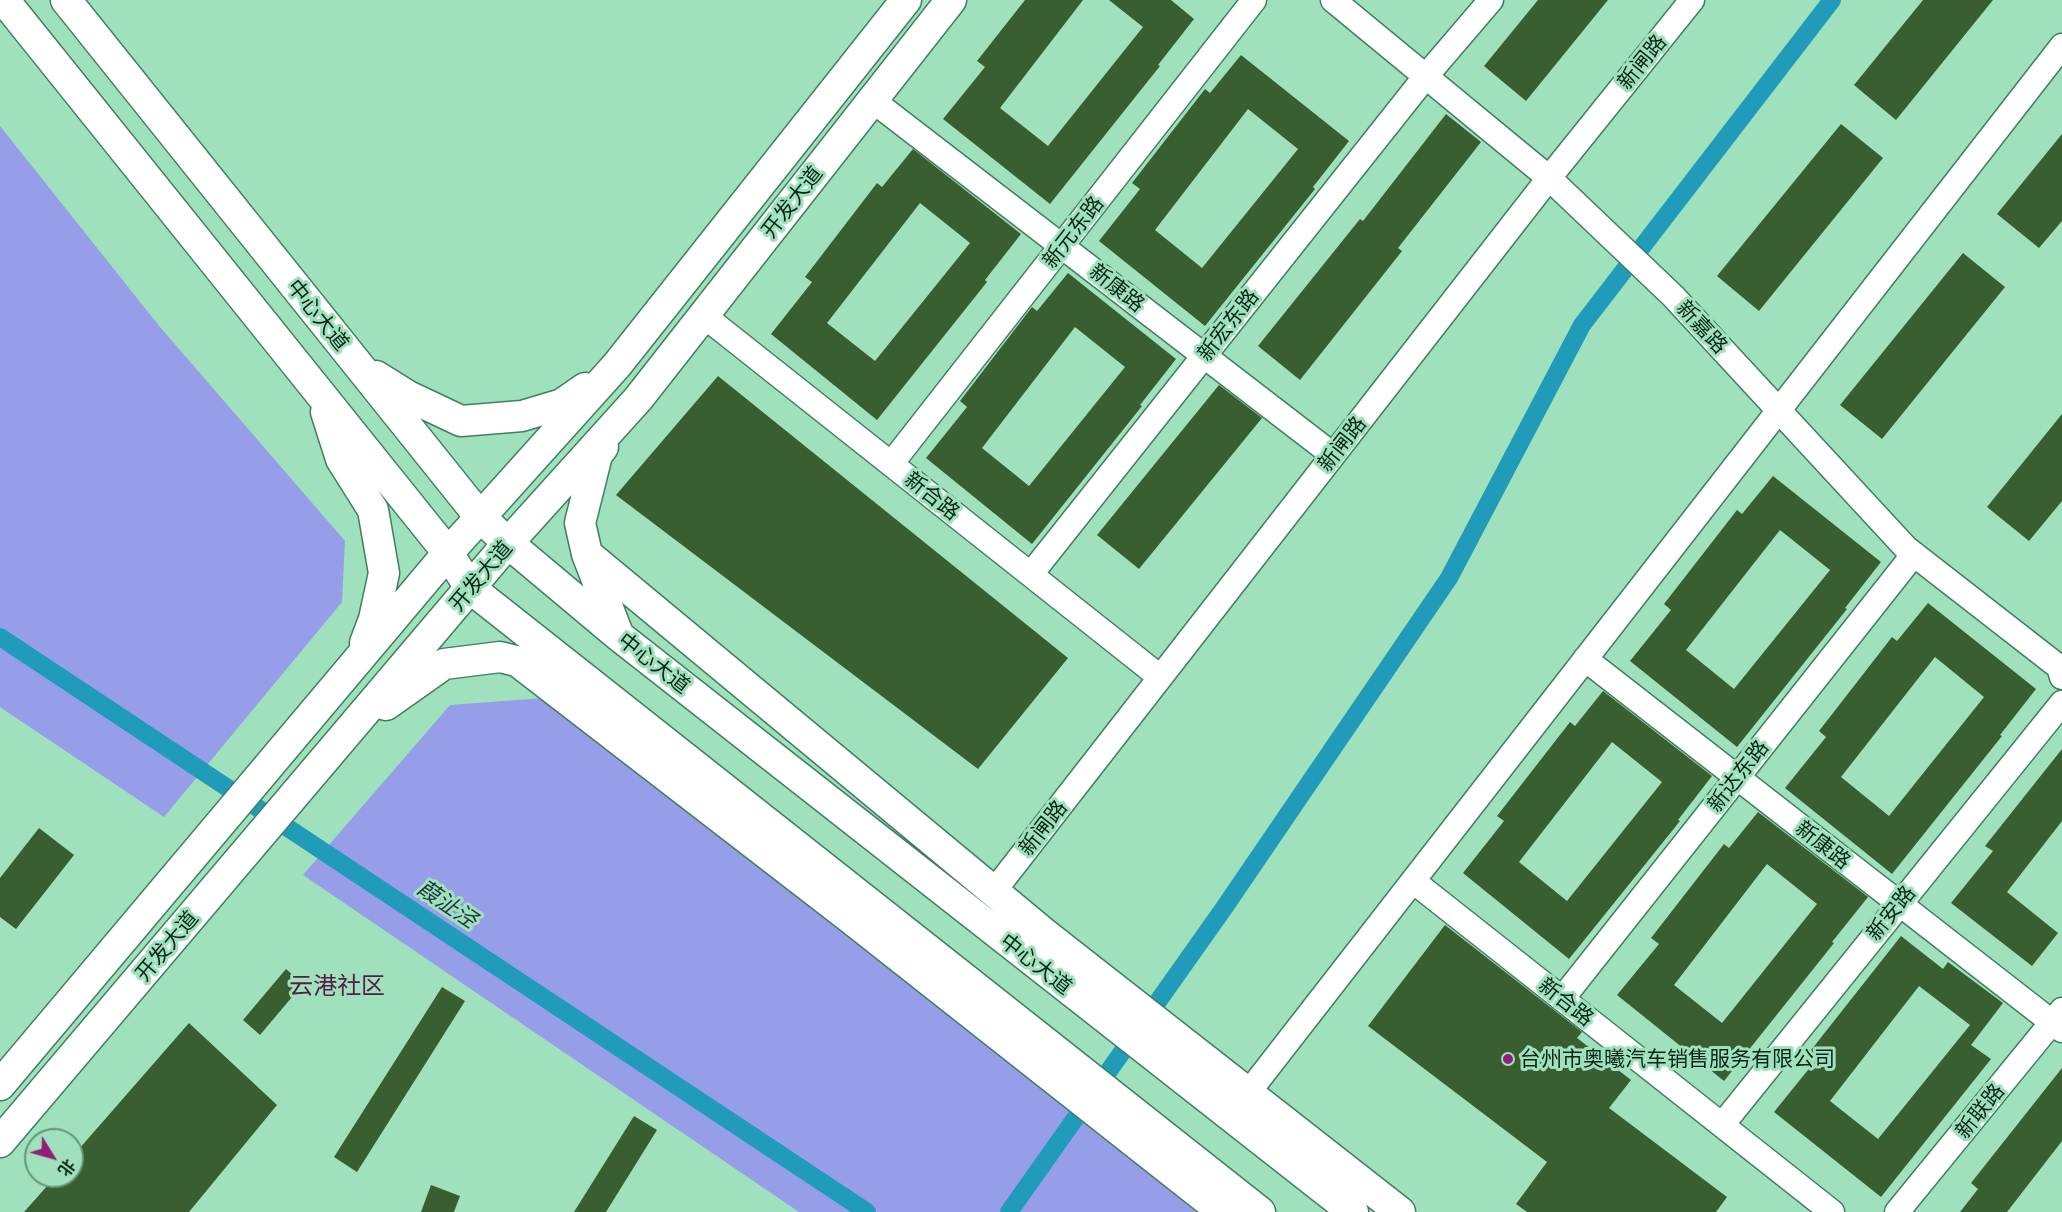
<!DOCTYPE html>
<html>
<head>
<meta charset="utf-8">
<style>
  body { margin:0 }
  #map { position:relative; width:2062px; height:1212px; overflow:hidden; background:#9fe1bc; font-family:"Exo 2","Noto Sans SC",sans-serif }
  canvas { display:block }
  .north { position:absolute; left:24px; top:1128px; width:60px; height:60px; box-sizing:border-box; background:#9fe1bc; border:2px solid #64967a; border-radius:50%; rotate:127deg; font-size:16px; font-weight:700; line-height:24px; text-align:center; color:#0b2618 }
  .north::after { content:''; display:block; margin:auto; width:21px; height:27px; background:#941d79; clip-path:polygon(50% 0,100% 100%,50% 72%,0 100%) }
</style>
</head>
<body>
<div id="map">
<canvas width="2062" height="1212"></canvas>
<div class="north">北</div>
</div>
<script>
const context = document.querySelector('canvas').getContext('2d');
context.lineJoin = 'round';
function fillPath(path, color) {
  context.fillStyle = color;
  context.fill(path, 'evenodd');
}
function shape(rows) {
  const path = new Path2D();
  for (const r of rows) {
    path.moveTo(r[0], r[1]);
    for (let i = 2; i < r.length; i += 2) path.lineTo(r[i], r[i + 1]);
  }
  return path;
}
function stroke(path, color, width, dash) {
  context.strokeStyle = color;
  context.lineWidth = width;
  context.lineCap = dash ? 'butt' : 'round';
  context.setLineDash(dash || []);
  context.stroke(path);
}
function write(font, color, halo, rows, align = 'center') {
  context.font = font + ' "Exo 2","Noto Sans SC",sans-serif';
  context.lineWidth = 6;
  context.setLineDash([]);
  context.textBaseline = 'middle';
  context.strokeStyle = halo;
  context.fillStyle = color;
  for (const [text, x, y, turn = 0] of rows) {
    context.save();
    context.translate(x, y);
    context.rotate((+turn || 0) * Math.PI / 180);
    context.textAlign = isNaN(turn) ? turn : align;
    if (halo) context.strokeText(text, 0, 0);
    context.fillText(text, 0, 0);
    context.restore();
  }
}
fillPath(shape([
  [0,126,160,327,345,541,342,602,164,817,0,707],
  [544,698,1198,1212,799,1212,303,875,450,705]
]), '#969de9');
stroke(shape([
  [0,637,867,1212],
  [1009,1212,1224,908,1449,578,1582,325,1832,0]
]), '#209cba', 18);
fillPath(shape([
  [1025,0,1083,0,1000,108,1048,146,1143,27,1109,0,1171,0,1194,19,1158,65,1160,66,1050,204,943,119,985,67,977,61],
  [1538,0,1608,0,1526,101,1484,66],
  [1923,0,1993,0,1896,120,1854,85],
  [1241,55,1349,141,1313,187,1315,189,1205,326,1099,241,1140,189,1132,183,1205,89,1210,93],
  [1248,109,1298,149,1202,268,1155,230],
  [1446,114,1481,142,1398,248,1402,251,1300,380,1258,346,1360,219,1363,221],
  [1841,124,1883,158,1759,311,1717,276],
  [2062,134,2062,221,2039,248,1997,214],
  [913,149,1021,234,985,280,987,282,877,420,771,334,812,282,805,277,877,183,882,187],
  [920,203,970,243,875,361,827,323],
  [1963,253,2005,287,1882,439,1840,405],
  [1068,273,1176,359,1140,405,1142,406,1032,544,926,458,967,407,960,401,1032,307,1037,311],
  [1075,327,1125,367,1029,486,982,448],
  [718,376,1068,658,978,769,616,495],
  [1219,385,1262,418,1139,569,1097,535],
  [2062,414,2062,501,2029,541,1987,507],
  [1773,476,1881,562,1845,608,1847,609,1737,747,1630,661,1671,610,1664,604,1737,510,1742,514],
  [1780,530,1830,570,1734,689,1686,650],
  [1928,603,2036,689,2000,735,2002,736,1892,874,1785,788,1826,737,1819,731,1892,637,1897,641],
  [1935,657,1984,697,1889,816,1841,777],
  [1603,691,1712,776,1678,820,1680,821,1569,959,1463,873,1504,821,1497,816,1570,722,1575,726],
  [1612,742,1662,782,1567,901,1519,862],
  [2062,749,2062,821,2007,892,2058,933,2032,966,1951,903,1993,851,1985,846],
  [1758,812,1868,897,1832,942,1834,943,1724,1081,1617,995,1659,944,1651,938,1724,844,1729,848],
  [1767,864,1817,904,1722,1023,1674,985],
  [39,828,74,855,16,929,0,917,0,878],
  [1445,925,1582,1032,1577,1038,1631,1080,1609,1108,1727,1197,1716,1212,1527,1212,1516,1204,1547,1162,1368,1026],
  [1901,936,1943,969,1948,962,2003,1003,1971,1045,1991,1059,1881,1197,1774,1112,1816,1060,1808,1054],
  [1919,986,1970,1025,1878,1139,1830,1101],
  [286,969,303,984,260,1035,243,1020],
  [442,987,465,1001,357,1172,334,1157],
  [189,1023,277,1105,189,1212,24,1212,56,1176,72,1176,72,1157],
  [2062,1068,2062,1141,2007,1212,1960,1212,1978,1189,1971,1183],
  [634,1116,657,1130,606,1212,574,1212],
  [431,1185,460,1196,454,1212,421,1212]
]), '#395e2f');
const minor = shape([
  [1333,0,1549,178,1673,296,1906,548,2059,667,2062,677],
  [872,100,1333,455],
  [703,315,1160,677],
  [891,464,1254,0],
  [1031,574,1426,76,1491,0],
  [1585,659,2062,1030],
  [1413,881,1832,1212],
  [994,891,1549,178,1692,0],
  [1562,999,1914,554],
  [1248,1093,2062,46],
  [1722,1125,2062,703],
  [1897,1212,2062,1010]
]);
const major = shape([
  [4,0,448,553,470,588,1260,1212],
  [66,0,480,517,508,543,619,636,1353,1212],
  [376,376,408,396,461,421,522,416,562,404,585,388],
  [326,412,341,459,373,510,384,573,374,619,365,643],
  [603,447,597,455,580,523,587,554,618,634],
  [587,554,1045,934,1400,1212],
  [517,661,850,918,1223,1212],
  [386,705,444,664,500,657,537,666],
  [0,1085,448,553,617,365,906,0],
  [0,1142,508,543,638,399,951,0]
]);
stroke(minor, '#3f7f5e', 27);
stroke(major, '#3f7f5e', 33);
stroke(minor, '#fff', 24);
stroke(major, '#fff', 30);
for (const [x, y, r, color] of [
  [1508,1059,6,"#941d79"]
]) {
  const dot = new Path2D();
  dot.arc(x, y, r, 0, 2 * Math.PI);
  context.fillStyle = color;
  context.fill(dot);
  stroke(dot, '#9fe1bc', 2);
}
write('21px', '#0b2618', '#9fe1bc', [
  ["新闸路",1642,62,-51],
  ["开发大道",792,202,-52],
  ["新元东路",1073,232,-52],
  ["新康路",1117,288,38],
  ["中心大道",318,315,51],
  ["新宏东路",1228,325,-52],
  ["新嘉路",1702,327,47],
  ["新闸路",1342,444,-52],
  ["新合路",932,496,38],
  ["开发大道",481,576,-50],
  ["中心大道",654,663,38],
  ["新达东路",1738,776,-52],
  ["新闸路",1043,828,-52],
  ["新康路",1823,845,38],
  ["新安路",1891,913,-51],
  ["开发大道",167,946,-50],
  ["中心大道",1036,964,38],
  ["新合路",1566,1002,38],
  ["新联路",1980,1111,-51]
]);
write('21px', '#0b2618', '#9fe1bc', [
  ["台州市奥曦汽车销售服务有限公司",1520,1059]
], 'left');
write('italic 22px', '#1e363e', '#9fe1bc', [
  ["葭沚泾",447,904,34]
]);
write('24px', '#551c46', '#9fe1bc', [
  ["云港社区",337,986]
]);
</script>
</body>
</html>
